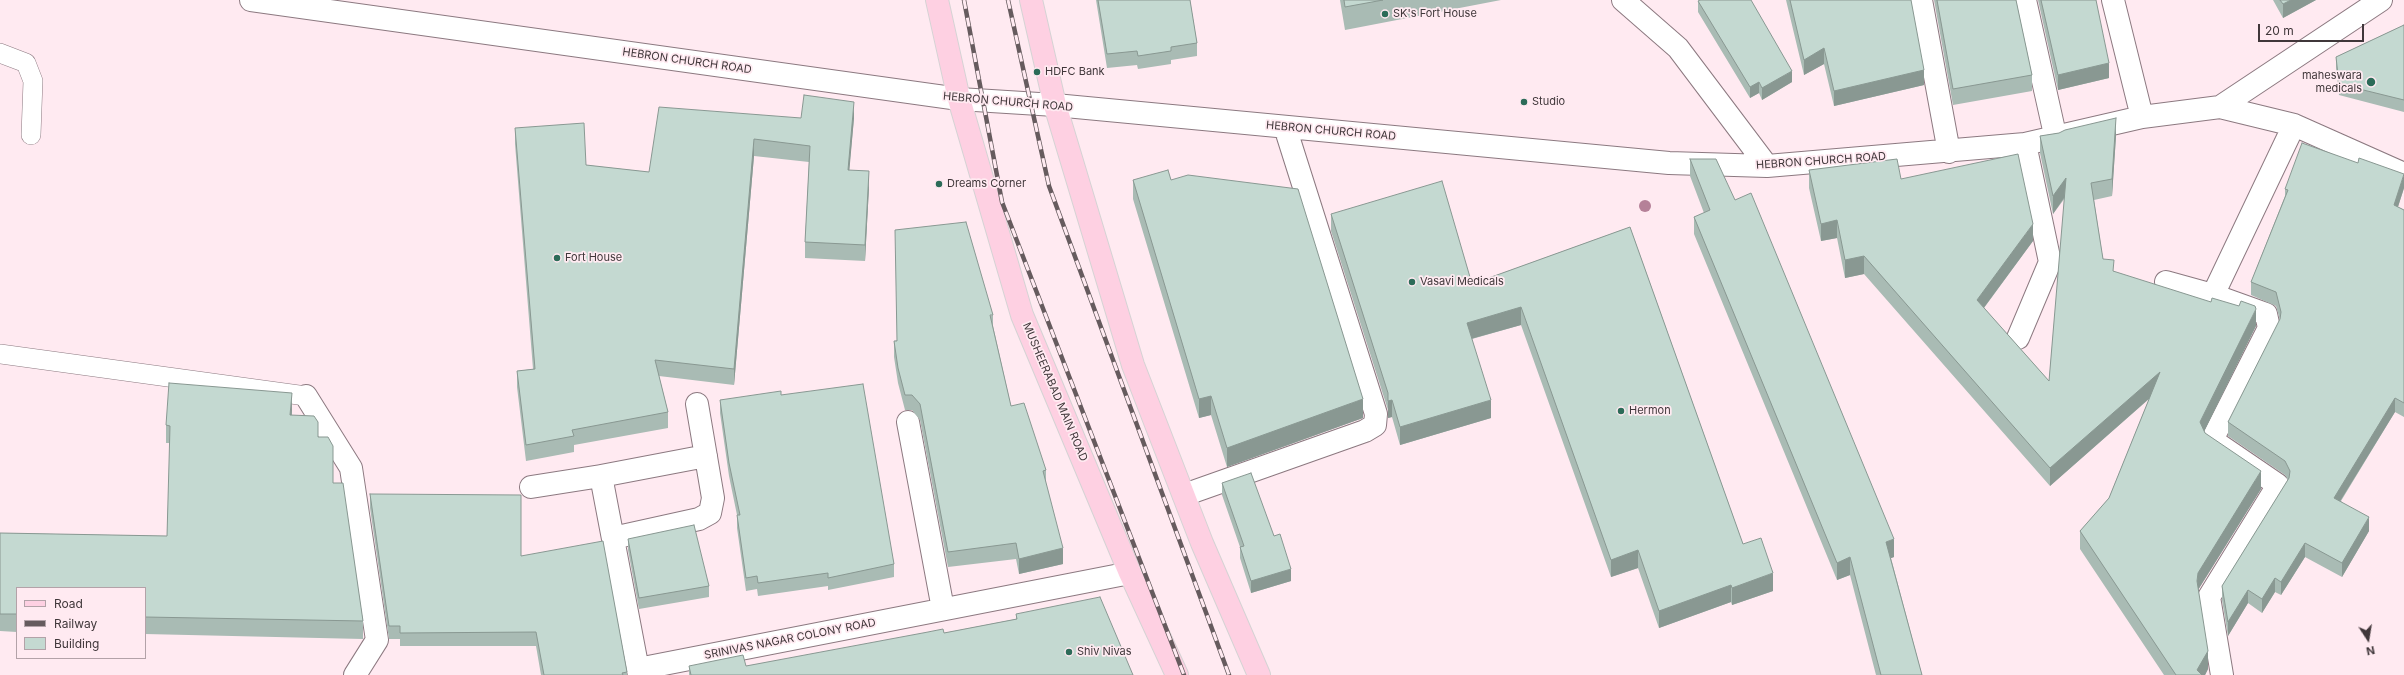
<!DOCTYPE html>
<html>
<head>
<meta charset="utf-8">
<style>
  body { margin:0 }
  #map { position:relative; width:2404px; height:675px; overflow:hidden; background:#ffeaf1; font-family:Inter,sans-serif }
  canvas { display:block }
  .legend { position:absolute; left:16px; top:587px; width:130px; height:72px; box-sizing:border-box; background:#ffeaf1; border:1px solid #b3a2a8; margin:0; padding:5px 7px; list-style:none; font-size:12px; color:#40373a }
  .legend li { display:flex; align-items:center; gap:8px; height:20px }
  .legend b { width:20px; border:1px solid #b3a2a8 }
  .north { position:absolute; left:2348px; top:619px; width:40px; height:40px; -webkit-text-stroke:3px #ffeaf1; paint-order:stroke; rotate:168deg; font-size:11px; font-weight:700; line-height:16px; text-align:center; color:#40373a }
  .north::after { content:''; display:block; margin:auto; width:14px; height:18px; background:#40373a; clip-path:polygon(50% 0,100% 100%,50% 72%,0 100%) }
  .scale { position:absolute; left:2258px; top:24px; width:106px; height:18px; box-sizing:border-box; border:2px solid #40373a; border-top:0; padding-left:5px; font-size:12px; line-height:14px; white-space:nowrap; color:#40373a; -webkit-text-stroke:3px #ffeaf1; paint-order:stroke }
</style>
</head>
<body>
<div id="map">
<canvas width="2404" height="675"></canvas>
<ul class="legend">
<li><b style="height:5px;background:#fed0e2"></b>Road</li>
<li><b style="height:5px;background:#665b5e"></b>Railway</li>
<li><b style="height:11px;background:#c4d9d1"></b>Building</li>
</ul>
<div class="north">N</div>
<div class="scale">20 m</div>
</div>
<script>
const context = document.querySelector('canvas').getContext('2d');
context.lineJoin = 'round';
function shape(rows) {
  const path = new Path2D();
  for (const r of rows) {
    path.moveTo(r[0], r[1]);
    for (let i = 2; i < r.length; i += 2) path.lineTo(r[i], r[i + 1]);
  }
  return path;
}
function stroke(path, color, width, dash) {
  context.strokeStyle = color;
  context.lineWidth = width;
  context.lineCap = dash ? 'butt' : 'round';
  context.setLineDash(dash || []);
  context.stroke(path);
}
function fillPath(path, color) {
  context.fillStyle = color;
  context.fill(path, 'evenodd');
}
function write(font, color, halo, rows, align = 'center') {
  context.font = font + ' Inter,sans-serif';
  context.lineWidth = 3.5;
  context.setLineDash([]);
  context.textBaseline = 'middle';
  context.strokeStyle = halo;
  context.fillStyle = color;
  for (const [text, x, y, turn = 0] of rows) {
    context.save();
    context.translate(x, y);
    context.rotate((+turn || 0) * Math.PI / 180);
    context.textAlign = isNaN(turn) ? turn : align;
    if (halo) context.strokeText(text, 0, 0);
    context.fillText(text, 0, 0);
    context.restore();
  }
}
const lane = shape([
  [0,53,26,63,33,81,31,135],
  [0,354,306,396]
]);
const street = shape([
  [251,0,959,99,1055,105,1669,163,1767,166,2025,144,2142,117,2220,107,2381,0],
  [1623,0,1678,48,1767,166],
  [1921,0,1949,152],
  [2025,0,2056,139],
  [2113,0,2142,117],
  [2220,107,2294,125,2404,174],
  [2166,282,2213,295],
  [2018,338,2050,262,2025,144],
  [306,396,351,468,377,640,355,675],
  [908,422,943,609],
  [601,476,706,456],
  [531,487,601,476,639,675],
  [1184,495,1365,431,1375,425,1376,414,1285,127],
  [613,538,699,519,710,513,713,498,697,404],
  [638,669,1130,573],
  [2222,675,2209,597,2278,485,2212,440,2269,328,2266,314,2213,295,2294,125]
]);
const primary = shape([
  [937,0,959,99,1022,315,1130,573,1177,675],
  [1031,0,1055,105,1133,365,1202,543,1259,675]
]);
stroke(lane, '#8c7980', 20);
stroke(street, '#8c7980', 24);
stroke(primary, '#d5d3d4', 24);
stroke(lane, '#fff', 19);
stroke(street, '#fff', 22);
stroke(primary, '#fed0e2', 22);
const rail = shape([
  [964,0,1002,202,1184,675],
  [1008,0,1049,186,1229,675]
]);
stroke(rail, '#665b5e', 4.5);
stroke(rail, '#ffeaf1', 3, [9]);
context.fillStyle = '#b58198';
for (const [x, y] of [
  [1645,206]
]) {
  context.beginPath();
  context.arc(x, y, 6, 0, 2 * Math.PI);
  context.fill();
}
fillPath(shape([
  [1096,0,1190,0,1197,43,1197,56,1171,60,1171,64,1138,69,1137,65,1107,68],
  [1340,0,1501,0,1345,30],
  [1786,0,1911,0,1924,85,1834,106,1824,64,1804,75],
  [1934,0,2016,0,2032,75,2032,91,1953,105],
  [2038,0,2096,0,2109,78,2058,90],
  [2273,0,2316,0,2283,18],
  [1698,1,1792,82,1762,100,1759,93,1750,98,1698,12],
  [2404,25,2404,112,2339,95,2336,68,2336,57],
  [801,118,854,118,849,170,869,187,865,261,805,258,805,242,809,162,754,156,734,385,659,376,668,412,668,428,574,445,574,452,526,461,517,387,517,371,533,369,515,144,515,128,586,165,649,172],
  [2059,133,2116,136,2112,196,2094,200,2103,259,2114,272,2256,326,2204,431,2205,433,2261,489,2198,590,2208,669,2205,675,2164,675,2080,549,2080,531,2109,498,2149,399,2050,486,1864,274,1845,278,1837,238,1821,241,1809,188,1809,170,1901,179,2033,241,1984,308,2049,381,2065,198,2053,214,2040,153,2040,136],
  [1690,159,1894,557,1891,558,1922,675,1876,675,1850,575,1837,580,1694,234,1694,217,1704,213,1690,176],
  [1133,180,1171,180,1363,418,1227,467,1211,415,1199,418,1133,199],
  [2404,188,2398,207,2404,210,2404,417,2395,412,2341,501,2369,531,2342,577,2305,557,2281,595,2275,592,2262,613,2248,603,2228,636,2222,600,2222,586,2288,480,2285,475,2228,436,2228,422,2280,320,2276,306,2251,295,2251,282,2285,196,2285,189],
  [1331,214,1472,284,1630,227,1743,544,1773,591,1732,605,1731,602,1659,628,1638,568,1611,577,1521,325,1472,339,1491,418,1400,445,1392,417,1388,418,1388,410,1331,231],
  [993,315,993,326,1011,406,1046,470,1046,483,1063,564,1019,574,1016,559,948,567,920,420,912,410,905,410,898,383,894,357,894,341],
  [781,395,894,564,894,577,828,590,828,586,758,596,757,589,746,591,737,528,737,515,729,476,720,413,720,400],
  [292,410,292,415,318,437,363,621,363,639,145,634,145,588,17,588,17,632,0,631,0,533,167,536,170,443,166,443,166,425],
  [1222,483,1291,581,1251,593,1240,558,1240,547,1222,495],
  [370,494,521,556,627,672,627,675,541,675,536,646,400,646,400,639,389,639,370,508],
  [628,539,709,586,709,597,639,609,628,550],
  [1016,614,1133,675,689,675,689,666,746,666,944,633,1016,619]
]), '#a9bbb4');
fillPath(shape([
  [2291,0,2316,0,2283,18,2283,4],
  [1824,48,1824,64,1804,75,1804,60],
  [2109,63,2109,78,2058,90,2058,75],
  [1924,70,1924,85,1834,106,1834,91],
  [1792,71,1792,82,1762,100,1762,88],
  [1759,82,1759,93,1750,98,1750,87],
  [854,102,854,118,848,186,848,170],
  [2116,118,2116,136,2112,196,2112,179],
  [754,139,754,156,734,385,734,369],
  [869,171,869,187,865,261,865,245],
  [2404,174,2404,188,2394,219,2394,205],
  [2066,178,2066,195,2053,214,2053,196],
  [1837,220,1837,238,1821,241,1821,224],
  [2033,224,2033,241,1977,317,1977,300],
  [1864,256,1864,274,1845,278,1845,260],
  [1521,307,1521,325,1467,340,1467,323],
  [2256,309,2256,326,2200,440,2200,422],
  [2160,372,2160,389,2050,486,2050,468],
  [292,393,292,410,290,433,290,415],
  [1211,396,1211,415,1199,418,1199,399],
  [2395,398,2395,412,2334,511,2334,498],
  [1363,399,1363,418,1227,467,1227,448],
  [1392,400,1392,417,1388,418,1388,401],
  [1491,400,1491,418,1400,445,1400,427],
  [2261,471,2261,489,2198,590,2197,581,2198,573],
  [2369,517,2369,531,2342,577,2342,563],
  [1894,539,1894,557,1886,560,1886,542],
  [2305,543,2305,557,2281,595,2281,582],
  [1063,548,1063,564,1019,574,1019,559],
  [1638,550,1638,568,1611,577,1611,560],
  [1850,557,1850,575,1837,580,1837,563],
  [1291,569,1291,581,1251,593,1251,581],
  [1773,573,1773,591,1732,605,1732,588],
  [2275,578,2275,592,2262,613,2262,599],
  [1731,585,1731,602,1659,628,1659,611],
  [2248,590,2248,603,2228,636,2228,622],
  [2208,651,2208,669,2205,675,2197,675,2197,670]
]), '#899892');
const building = shape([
  [1098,0,1190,0,1197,43,1171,47,1171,51,1138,56,1137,51,1107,54,1098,0],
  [1344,0,1383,0,1345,7,1344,0],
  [1700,0,1751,0,1792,71,1762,88,1759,82,1750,87,1698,1,1700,0],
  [1790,0,1911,0,1924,70,1834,91,1824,48,1804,60,1790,0],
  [1937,0,2016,0,2032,75,1953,89,1937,0],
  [2041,0,2096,0,2109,63,2058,75,2041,0],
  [2280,0,2291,0,2283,4,2280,0],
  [2404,25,2404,100,2339,84,2336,57,2404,25],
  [804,95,854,102,848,170,869,171,865,245,805,242,810,146,754,139,734,369,655,360,668,412,572,430,574,436,526,445,517,371,535,369,515,128,584,123,586,165,649,172,659,107,801,118,804,95],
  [2116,118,2112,179,2091,183,2103,259,2114,260,2113,271,2211,302,2212,298,2239,306,2241,301,2255,306,2256,309,2200,422,2205,433,2261,471,2198,573,2197,581,2208,651,2197,670,2202,675,2176,675,2080,531,2109,498,2160,372,2050,468,1864,256,1845,260,1837,220,1821,224,1809,170,1897,159,1901,179,2018,154,2033,224,1977,300,2049,381,2066,178,2053,196,2040,136,2059,133,2065,130,2116,118],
  [2302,143,2358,163,2359,158,2404,174,2394,205,2404,210,2404,403,2395,398,2334,498,2369,517,2342,563,2305,543,2281,582,2275,578,2262,599,2248,590,2228,622,2222,586,2289,478,2290,471,2285,461,2228,422,2280,319,2281,312,2276,292,2251,282,2288,190,2285,189,2302,143],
  [1690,159,1716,159,1735,200,1751,193,1894,539,1886,542,1922,675,1881,675,1850,557,1837,563,1694,217,1710,210,1690,159],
  [1168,170,1171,180,1188,175,1298,189,1363,399,1227,448,1211,396,1199,399,1133,180,1168,170],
  [1442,181,1472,284,1630,227,1743,544,1761,538,1773,573,1732,588,1731,585,1659,611,1638,550,1611,560,1521,307,1467,323,1491,400,1400,427,1392,400,1388,401,1388,393,1331,214,1442,181],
  [966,222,993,315,990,315,1011,406,1024,403,1046,470,1043,471,1063,548,1019,559,1016,543,948,552,920,404,912,395,905,395,898,368,894,341,897,341,895,230,966,222],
  [169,383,292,393,290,415,314,416,318,422,318,437,328,437,333,446,333,483,343,483,363,621,145,617,145,588,17,588,17,614,0,614,0,533,167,536,170,426,166,425,169,383],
  [863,384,894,564,828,578,828,573,758,583,757,576,746,578,737,515,740,515,729,463,720,400,781,391,781,395,863,384],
  [1251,473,1274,536,1280,534,1291,569,1251,581,1240,547,1244,546,1222,483,1251,473],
  [370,494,521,495,521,556,603,541,627,672,622,673,623,675,544,675,536,632,400,633,400,626,389,626,370,494],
  [694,525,709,586,639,598,628,539,694,525],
  [1100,597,1133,675,691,675,689,666,743,655,746,666,928,632,943,629,944,633,1017,619,1016,614,1100,597]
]);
fillPath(building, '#c4d9d1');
stroke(building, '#899892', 1);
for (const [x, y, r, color] of [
  [1385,14,4,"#2c6b58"],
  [1037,72,4,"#2c6b58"],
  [2371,82,5,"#2c6b58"],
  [1524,102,4,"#2c6b58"],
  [939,184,4,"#2c6b58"],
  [557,258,4,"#2c6b58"],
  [1412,282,4,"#2c6b58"],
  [1621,411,4,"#2c6b58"],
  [1069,652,4,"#2c6b58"]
]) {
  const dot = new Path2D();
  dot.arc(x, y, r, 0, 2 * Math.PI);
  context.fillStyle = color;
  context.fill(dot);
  stroke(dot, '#ffeaf1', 1.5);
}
write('11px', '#40373a', '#ffeaf1', [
  ["SK's Fort House",1393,14],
  ["HDFC Bank",1045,72],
  ["maheswara",2362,76,"right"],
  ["medicals",2362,89,"right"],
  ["Studio",1532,102],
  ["Dreams Corner",947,184],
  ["Fort House",565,258],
  ["Vasavi Medicals",1420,282],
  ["Hermon",1629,411],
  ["Shiv Nivas",1077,652]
], 'left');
write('11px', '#40373a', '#ffeaf1', [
  ["HEBRON CHURCH ROAD",687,61,8],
  ["HEBRON CHURCH ROAD",1008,102,5],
  ["HEBRON CHURCH ROAD",1331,131,5],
  ["HEBRON CHURCH ROAD",1821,161,-4],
  ["MUSHEERABAD MAIN ROAD",1055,392,67],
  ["SRINIVAS NAGAR COLONY ROAD",790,639,-11]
]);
</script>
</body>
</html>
